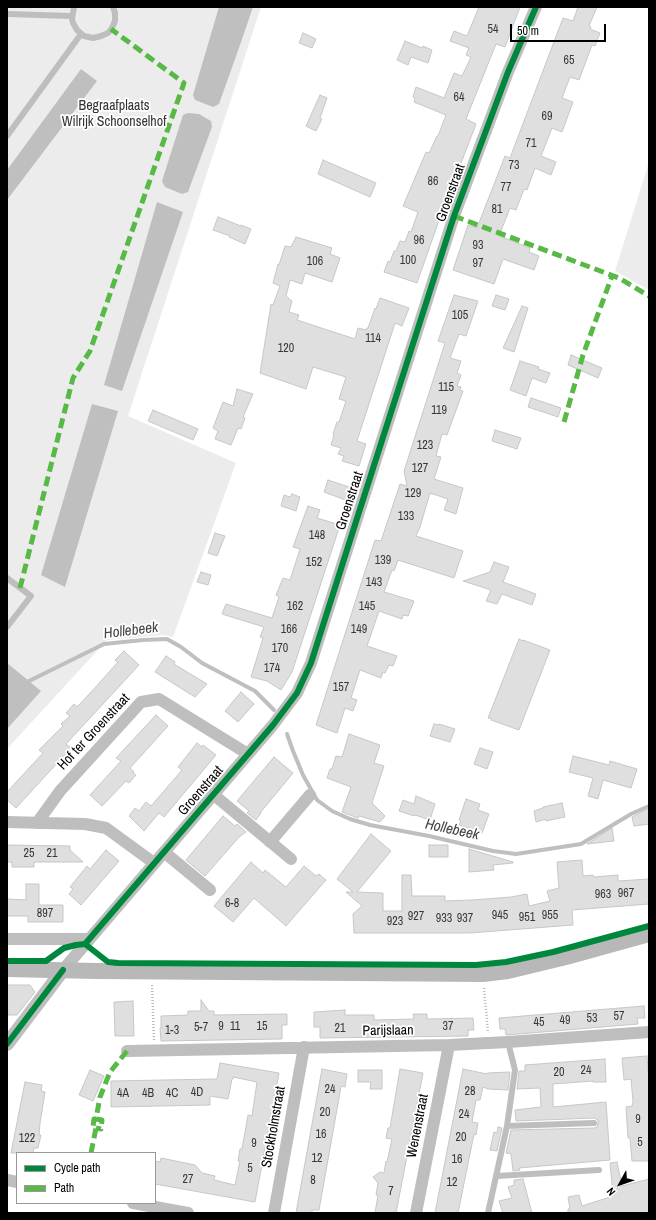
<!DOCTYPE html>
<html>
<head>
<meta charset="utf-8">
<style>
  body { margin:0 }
  #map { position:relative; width:656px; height:1220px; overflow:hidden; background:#fff; font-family:"Archivo Narrow",sans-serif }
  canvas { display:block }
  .frame { position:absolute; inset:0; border:8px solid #000; pointer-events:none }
  .legend { position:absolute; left:16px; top:1152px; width:140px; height:52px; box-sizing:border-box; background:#fff; border:1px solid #999; margin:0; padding:5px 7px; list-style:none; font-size:12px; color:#000 }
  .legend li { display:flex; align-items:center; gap:8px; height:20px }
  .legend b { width:20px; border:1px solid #999 }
  .north { position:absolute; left:600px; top:1164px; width:40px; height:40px; -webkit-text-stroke:3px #fff; paint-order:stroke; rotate:230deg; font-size:11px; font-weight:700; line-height:16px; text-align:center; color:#000 }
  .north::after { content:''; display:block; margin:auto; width:14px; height:18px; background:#000; clip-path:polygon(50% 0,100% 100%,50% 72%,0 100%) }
  .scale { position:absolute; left:510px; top:24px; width:96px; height:18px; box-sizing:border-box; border:2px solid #000; border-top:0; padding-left:5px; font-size:12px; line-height:14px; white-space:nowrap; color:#000; -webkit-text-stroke:3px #fff; paint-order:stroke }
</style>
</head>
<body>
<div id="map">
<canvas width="656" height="1220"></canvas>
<div class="frame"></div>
<ul class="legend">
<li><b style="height:5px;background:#00873e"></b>Cycle path</li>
<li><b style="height:5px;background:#58b947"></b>Path</li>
</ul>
<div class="north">N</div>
<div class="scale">50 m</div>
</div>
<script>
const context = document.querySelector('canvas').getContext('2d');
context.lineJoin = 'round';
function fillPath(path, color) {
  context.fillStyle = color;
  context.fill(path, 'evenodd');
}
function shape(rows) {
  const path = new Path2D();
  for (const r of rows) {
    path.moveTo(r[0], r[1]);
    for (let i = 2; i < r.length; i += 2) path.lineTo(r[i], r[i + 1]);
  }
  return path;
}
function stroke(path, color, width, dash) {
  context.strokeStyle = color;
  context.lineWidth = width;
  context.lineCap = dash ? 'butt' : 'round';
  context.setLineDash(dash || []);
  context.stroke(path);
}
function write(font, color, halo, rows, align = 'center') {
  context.font = font + ' "Archivo Narrow",sans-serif';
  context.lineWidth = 3.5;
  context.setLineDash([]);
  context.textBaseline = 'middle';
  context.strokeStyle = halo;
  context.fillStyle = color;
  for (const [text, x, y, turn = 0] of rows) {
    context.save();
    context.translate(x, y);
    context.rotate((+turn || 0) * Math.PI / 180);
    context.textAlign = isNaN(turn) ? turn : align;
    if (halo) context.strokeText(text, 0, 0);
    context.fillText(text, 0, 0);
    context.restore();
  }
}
fillPath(shape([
  [7,7,261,7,128,416,236,463,173,637,163,635,107,640,7,749],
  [649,162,649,290,615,271]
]), '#ececec');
fillPath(shape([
  [219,7,253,7,240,45,219,104,213,107,195,100,193,95],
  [81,69,97,81,7,200,7,170],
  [188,113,199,114,211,121,212,127,188,192,182,194,165,187,162,181,183,115],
  [157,202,183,212,122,391,104,385],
  [92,404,118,411,65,587,41,575],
  [7,663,41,691,7,729]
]), '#bfbfbf');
stroke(shape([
  [25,683,104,644,143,640,167,639,181,647,202,663,255,691,274,710],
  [287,734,293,751,303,775,317,800,332,811,350,819,370,825,429,836,493,851,516,854,581,844,631,814,649,806]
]), '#bfbfbf', 4);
const building = shape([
  [479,7,520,7,505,47,496,44,466,119,476,124,437,226,417,283,384,272,388,261,390,262,394,251,396,251,400,241,405,242,409,231,411,232,418,212,403,206,426,152,429,153,437,136,438,136,446,115,414,102,415,98,413,97,416,87,444,98,454,73,462,76,471,57,466,55,469,48,450,41,454,31,467,36,479,7],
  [578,7,597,7,589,26,591,27,590,29,600,33,595,46,592,45,579,80,570,77,562,98,573,102,562,132,552,128,541,156,556,162,551,175,535,168,527,190,524,189,516,210,510,208,499,236,530,248,529,252,539,256,534,270,503,259,494,284,453,270,468,225,477,228,505,156,510,158,563,18,573,21,578,7],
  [303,33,316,39,312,48,299,43,303,33],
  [405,41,422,48,423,46,432,50,428,63,411,57,408,65,397,60,405,41],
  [320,95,327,98,320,118,322,119,316,131,306,126,320,95],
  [323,160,376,183,370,197,318,174,323,160],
  [218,217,241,226,241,225,251,229,245,244,229,237,230,236,213,230,218,217],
  [296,237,332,248,330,254,340,258,332,282,305,273,302,284,290,280,286,296,292,301,289,312,299,315,297,320,355,339,358,328,366,330,367,328,368,328,375,308,376,309,380,298,409,308,402,326,395,323,357,441,366,444,359,466,342,461,344,456,338,454,341,448,331,445,334,435,333,434,337,422,339,422,346,401,339,399,346,377,313,367,306,389,260,373,271,304,273,305,280,286,273,283,278,264,279,265,285,246,291,247,296,237],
  [454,295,478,301,466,336,459,334,450,358,461,361,457,373,461,375,457,386,461,387,460,390,463,391,447,435,442,434,436,456,441,457,434,479,463,488,456,514,444,510,448,499,430,493,420,527,416,536,463,551,454,578,398,560,394,571,392,570,384,592,414,601,408,616,403,615,402,619,379,611,367,646,397,656,393,666,389,665,385,673,383,672,381,678,360,670,351,698,357,700,353,711,345,708,337,733,316,725,375,540,381,541,400,484,407,486,404,471,445,343,438,341,454,295],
  [496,295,509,299,505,310,492,306,496,295],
  [522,306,528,308,514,352,503,348,522,306],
  [571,355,602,368,598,378,568,365,571,355],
  [520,361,539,367,538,369,550,373,546,383,532,378,526,396,510,390,520,361],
  [237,389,253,394,243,417,245,418,241,429,238,428,231,445,215,439,218,431,213,428,223,402,233,406,237,389],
  [531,398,561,408,558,417,528,407,531,398],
  [153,410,198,429,193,440,148,421,153,410],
  [495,430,521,438,517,449,492,441,495,430],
  [328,480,352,488,348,501,324,492,328,480],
  [292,494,300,497,296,511,281,506,284,495,290,497,292,494],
  [308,506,320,510,317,518,340,525,292,672,281,690,267,681,251,677,263,638,260,637,264,627,222,614,226,604,272,618,279,597,276,595,283,578,290,580,300,549,293,547,308,506],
  [215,533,225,536,217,556,208,553,215,533],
  [494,562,509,567,503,582,536,594,532,605,502,594,497,604,486,601,491,590,463,581,490,572,494,562],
  [201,572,211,575,208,585,197,582,201,572],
  [519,639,523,641,523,640,550,650,519,730,491,720,492,719,488,718,519,639],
  [124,651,139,665,66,744,71,748,16,808,7,800,7,792,43,753,39,750,63,726,61,724,70,716,66,713,74,704,77,707,93,690,118,662,115,660,124,651],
  [166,656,175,662,174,664,207,684,195,697,155,672,166,656],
  [241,692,254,704,238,722,225,711,241,692],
  [156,715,168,726,130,768,134,772,133,773,136,775,129,783,126,781,102,806,90,795,121,761,116,758,156,715],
  [434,724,439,725,439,724,455,729,450,742,430,736,434,724],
  [349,734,380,745,374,763,384,766,372,803,385,816,380,822,359,816,358,818,342,812,351,787,327,778,330,769,332,769,336,756,342,757,349,734],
  [197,743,202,747,203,745,216,755,164,817,159,813,144,831,129,816,135,808,139,811,146,802,151,806,182,770,178,767,197,743],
  [480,748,493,752,487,769,474,764,480,748],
  [573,756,609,765,610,761,637,769,631,788,603,780,598,799,588,796,593,778,569,772,573,756],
  [274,757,293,773,260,813,261,813,256,820,247,813,249,811,237,801,274,757],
  [416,796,435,804,430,820,415,815,414,816,399,811,403,800,414,804,416,796],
  [466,799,480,804,478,810,489,814,482,833,459,825,461,821,459,820,466,799],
  [562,803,565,817,546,821,546,819,536,822,534,811,543,808,543,807,562,803],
  [649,808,649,824,634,826,632,817,649,808],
  [223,816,235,826,237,824,246,832,239,837,205,876,186,860,223,816],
  [612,828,614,841,587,844,612,828],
  [371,834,391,851,357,892,383,893,383,911,402,911,402,875,411,875,412,896,445,896,445,901,472,900,511,897,527,894,529,906,550,901,547,891,559,888,557,862,582,860,583,876,593,875,594,877,618,875,618,881,649,879,649,904,572,910,573,925,470,933,354,933,353,914,362,906,346,892,353,892,337,879,371,834],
  [7,845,70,846,70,850,83,862,34,862,34,867,12,867,12,862,7,862,7,845],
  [429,845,448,845,448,857,429,857,429,845],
  [469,849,513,862,513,863,493,865,494,870,469,872,469,849],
  [106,850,119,861,81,905,69,894,73,889,70,887,87,866,90,869,106,850],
  [251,862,263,873,265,870,286,887,304,866,316,876,319,874,326,880,286,926,254,898,233,922,214,906,251,862],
  [26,884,39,884,39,905,63,905,63,922,28,922,28,916,7,916,7,899,26,900,26,884],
  [7,985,30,985,35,992,17,1015,8,1015,8,1012,7,1012,7,985],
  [201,1000,209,1011,214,1011,214,1015,287,1014,287,1025,282,1025,282,1039,161,1041,160,1028,161,1028,161,1016,188,1015,188,1011,201,1011,201,1000],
  [133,1001,134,1036,115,1036,114,1002,133,1001],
  [644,1006,645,1018,637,1018,638,1024,506,1035,505,1029,500,1029,499,1018,644,1006],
  [345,1010,345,1015,374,1015,374,1020,414,1019,413,1014,427,1014,427,1019,473,1018,474,1030,468,1030,468,1036,320,1038,320,1027,314,1027,314,1012,345,1010],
  [647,1056,649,1082,649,1161,632,1161,630,1138,628,1138,626,1107,632,1106,633,1102,631,1079,624,1080,622,1058,647,1056],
  [605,1059,606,1082,593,1082,593,1081,553,1084,553,1107,606,1102,610,1160,519,1168,520,1170,513,1171,511,1154,506,1153,511,1130,594,1128,597,1127,598,1123,598,1120,594,1118,516,1121,515,1110,541,1107,540,1088,517,1089,519,1071,525,1071,525,1065,605,1059],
  [220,1063,279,1073,255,1202,155,1184,155,1161,160,1162,161,1158,195,1165,202,1173,215,1176,214,1180,235,1185,240,1161,238,1161,240,1149,242,1149,248,1115,252,1116,257,1082,233,1077,233,1079,232,1079,228,1099,210,1096,210,1105,111,1107,111,1081,217,1079,220,1063],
  [322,1069,347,1074,345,1087,341,1086,339,1098,319,1210,312,1210,312,1213,296,1213,322,1069],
  [400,1069,423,1073,396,1213,375,1213,378,1195,376,1195,378,1183,373,1177,380,1172,384,1173,386,1161,387,1162,392,1139,386,1138,388,1128,390,1128,400,1069],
  [463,1069,487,1074,487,1073,510,1072,508,1090,488,1089,483,1087,480,1100,476,1100,472,1122,478,1123,476,1135,474,1134,458,1213,435,1213,463,1069],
  [90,1070,104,1076,93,1101,79,1095,90,1070],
  [358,1070,382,1070,382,1089,370,1089,371,1082,358,1082,358,1070],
  [25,1082,42,1085,41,1091,45,1092,40,1123,39,1135,41,1135,38,1148,34,1148,33,1153,11,1153,25,1082],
  [498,1127,502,1128,497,1151,490,1150,494,1132,497,1133,498,1127],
  [617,1162,622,1186,649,1179,649,1212,643,1213,568,1213,568,1209,570,1209,568,1197,579,1195,582,1206,610,1197,609,1195,613,1194,610,1163,617,1162],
  [523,1179,532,1213,503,1213,499,1201,512,1198,508,1187,514,1185,514,1180,523,1179]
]);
fillPath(building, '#dfdfdf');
stroke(building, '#c7c7c7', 1);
stroke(shape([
  [152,985,154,1040],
  [484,988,488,1033]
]), '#b9b9b9', 2.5, [1, 2]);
stroke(shape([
  [74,7,72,19,73,23,77,30,84,36,93,38,101,36,108,33,112,28,115,21,115,13,113,7],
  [7,14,72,16],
  [7,136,81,34],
  [7,578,31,596,7,627],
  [507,1126,594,1123],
  [497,1176,599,1170],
  [488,1213,507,1126,515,1070,508,1042]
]), '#bebebe', 6);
stroke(shape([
  [214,795,291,859],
  [7,822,85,824,106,828,154,863],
  [37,823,60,791,141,702,159,699,248,754],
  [270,842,310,795],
  [164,852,210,890],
  [7,939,89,939],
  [63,970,273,725,297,693,311,663,360,509,454,216,508,72,536,7],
  [127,1051,449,1045,508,1042,649,1032],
  [7,1180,17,1182],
  [133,1203,188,1213],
  [274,1213,304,1047],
  [416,1213,449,1045]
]), '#bebebe', 12);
stroke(shape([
  [7,1044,63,970]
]), '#bebebe', 14);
stroke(shape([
  [7,969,97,971,483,974,508,971,566,957,649,934]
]), '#b8b8b8', 16);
stroke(shape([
  [454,216,619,278,649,296],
  [564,422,583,355,612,276],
  [20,588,73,378,90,351,184,83,111,29],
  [96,1119,102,1120,101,1129,96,1128],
  [91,1153,96,1128,93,1127,94,1119,96,1119,100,1097,110,1072,127,1051]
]), '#58b947', 5, [10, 5]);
stroke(shape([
  [85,944,273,725,297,693,311,663,360,509,454,216,508,72,536,7],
  [7,961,46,961,64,948,76,945,85,944,108,962,118,963,476,965,506,962,553,952,649,926],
  [7,1044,63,970]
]), '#00873e', 6);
write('12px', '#383838', null, [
  ["54",493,30],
  ["65",569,61],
  ["64",459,98],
  ["69",547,117],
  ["71",531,144],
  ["73",514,166],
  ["86",433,182],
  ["77",506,188],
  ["81",497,210],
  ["96",419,241],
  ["93",478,246],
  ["100",408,261],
  ["106",315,262],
  ["97",478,264],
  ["105",460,316],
  ["114",373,339],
  ["120",286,349],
  ["115",446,388],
  ["119",439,411],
  ["123",425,446],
  ["127",420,469],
  ["129",413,494],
  ["133",406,517],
  ["148",317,536],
  ["139",383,561],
  ["152",314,563],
  ["143",374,583],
  ["162",295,607],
  ["145",367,607],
  ["166",289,630],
  ["149",359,630],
  ["170",280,649],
  ["174",272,669],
  ["157",341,688],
  ["25",29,854],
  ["21",52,854],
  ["967",626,894],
  ["963",603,895],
  ["6-8",232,904],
  ["897",45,914],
  ["945",500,916],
  ["955",550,916],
  ["927",416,917],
  ["951",527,918],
  ["933",444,919],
  ["937",465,919],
  ["923",395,922],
  ["57",619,1017],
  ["53",592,1019],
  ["49",565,1021],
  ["45",539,1023],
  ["9",221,1027],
  ["11",235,1027],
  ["15",262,1027],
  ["37",448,1027],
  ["5-7",201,1028],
  ["21",340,1029],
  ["1-3",172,1031],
  ["24",586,1071],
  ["20",559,1073],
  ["24",330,1090],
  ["28",470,1092],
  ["4D",197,1093],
  ["4A",123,1094],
  ["4B",148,1094],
  ["4C",172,1094],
  ["20",325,1113],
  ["24",464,1115],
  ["9",638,1120],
  ["16",321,1135],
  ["20",461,1138],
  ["122",27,1139],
  ["5",640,1143],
  ["9",254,1144],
  ["12",317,1159],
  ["16",457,1160],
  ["5",250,1169],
  ["27",188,1180],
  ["8",313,1181],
  ["12",452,1183],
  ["7",391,1192]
]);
write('14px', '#333', '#fff', [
  ["Begraafplaats",114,106],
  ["Wilrijk Schoonselhof",114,122]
]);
write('14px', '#000', '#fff', [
  ["Groenstraat",451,193,-70],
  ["Groenstraat",350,501,-72],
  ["Hof ter Groenstraat",94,732,-47],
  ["Groenstraat",201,791,-49],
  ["Parijslaan",388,1031,-1],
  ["Wenenstraat",418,1126,-79],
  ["Stockholmstraat",274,1127,-80]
]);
write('italic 15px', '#444', '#fff', [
  ["Hollebeek",131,631,-7],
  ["Hollebeek",452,830,12]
]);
</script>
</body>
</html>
